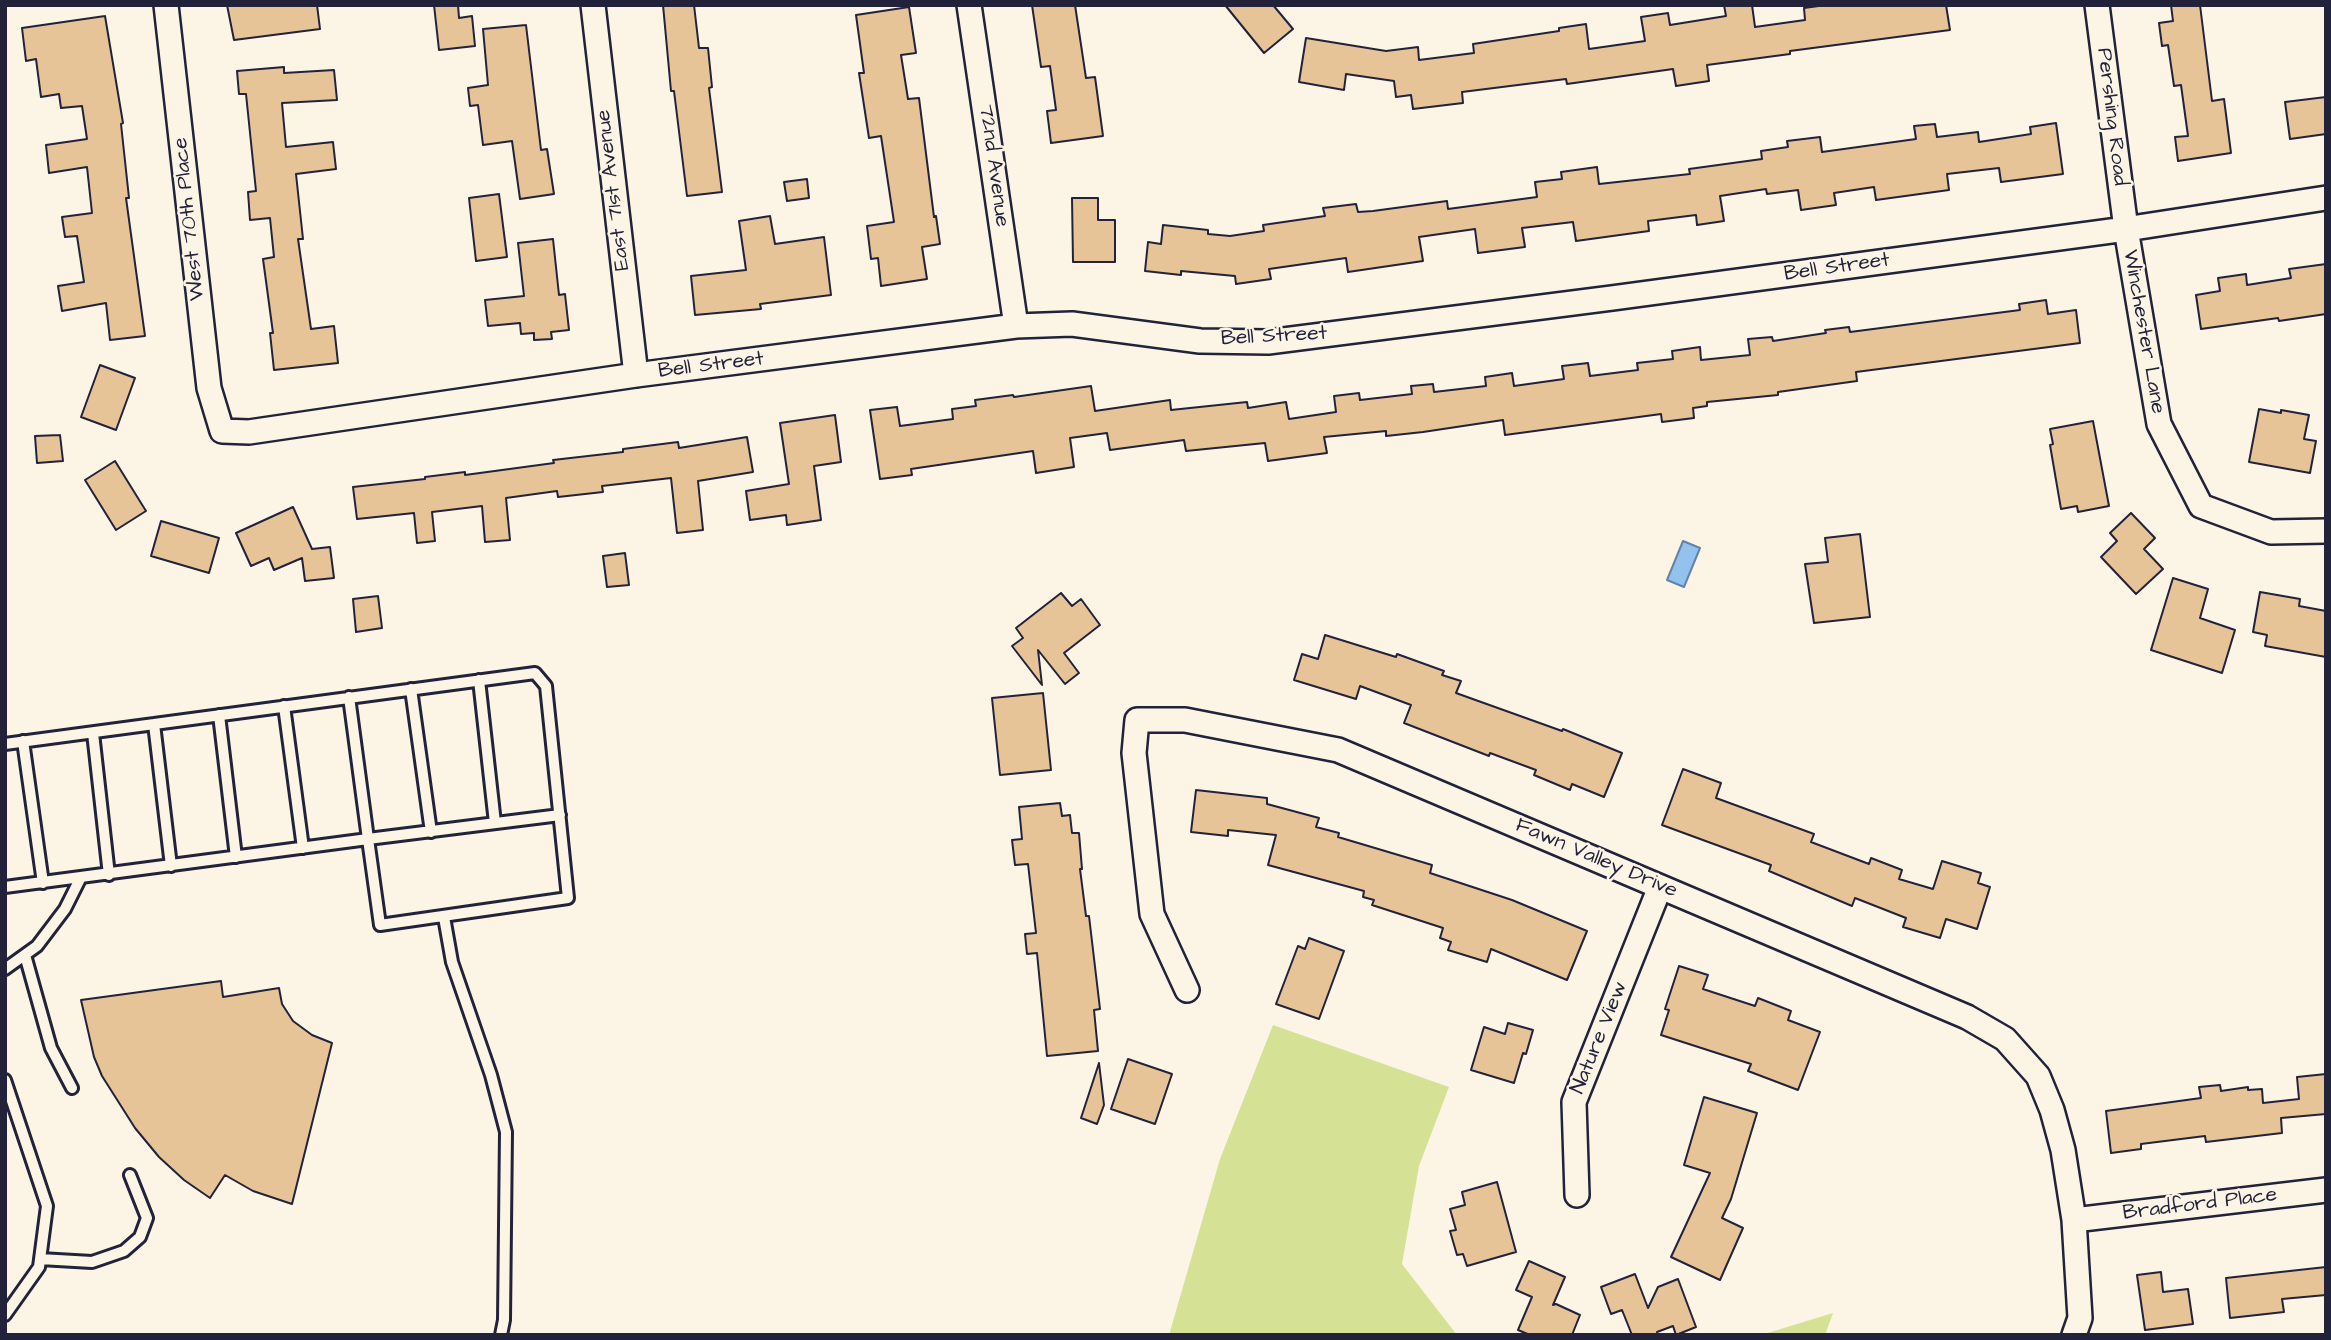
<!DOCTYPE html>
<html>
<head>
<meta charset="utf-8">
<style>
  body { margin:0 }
  #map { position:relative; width:2331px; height:1340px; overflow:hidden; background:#fcf5e5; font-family:"Architects Daughter",sans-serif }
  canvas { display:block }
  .frame { position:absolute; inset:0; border:7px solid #22223b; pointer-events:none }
</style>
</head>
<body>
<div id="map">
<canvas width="2331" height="1340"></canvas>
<div class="frame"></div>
</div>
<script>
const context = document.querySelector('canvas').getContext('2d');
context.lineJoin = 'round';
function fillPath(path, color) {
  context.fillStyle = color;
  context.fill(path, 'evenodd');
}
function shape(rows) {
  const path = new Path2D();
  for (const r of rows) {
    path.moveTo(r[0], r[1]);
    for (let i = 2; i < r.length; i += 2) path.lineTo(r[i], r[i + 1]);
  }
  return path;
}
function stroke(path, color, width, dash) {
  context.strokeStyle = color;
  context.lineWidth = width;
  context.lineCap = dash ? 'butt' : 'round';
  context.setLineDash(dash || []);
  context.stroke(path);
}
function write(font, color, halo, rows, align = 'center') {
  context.font = font + ' "Architects Daughter",sans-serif';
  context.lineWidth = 5;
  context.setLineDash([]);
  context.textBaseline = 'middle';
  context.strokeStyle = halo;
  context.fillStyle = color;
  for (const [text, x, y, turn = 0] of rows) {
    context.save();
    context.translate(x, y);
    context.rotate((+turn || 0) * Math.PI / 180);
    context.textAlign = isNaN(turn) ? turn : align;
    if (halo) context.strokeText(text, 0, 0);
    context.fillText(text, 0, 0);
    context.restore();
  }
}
fillPath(shape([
  [1273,1025,1449,1087,1419,1166,1402,1264,1457,1335,1169,1335,1220,1159],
  [1833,1313,1825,1335,1761,1335]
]), '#d5e295');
const water = shape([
  [1683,541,1700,548,1684,587,1667,580,1683,541]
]);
fillPath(water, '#93c2ee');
stroke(water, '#6682a6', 2);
const building = shape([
  [227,5,317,5,320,29,234,40,227,5],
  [434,5,458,5,459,18,472,16,475,46,439,50,434,5],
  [663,5,694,5,699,48,708,48,712,87,709,88,722,192,687,196,674,91,671,91,663,5],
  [1032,5,1075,5,1086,78,1095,77,1103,136,1051,143,1047,111,1056,110,1050,66,1041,67,1032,5],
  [1225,5,1273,5,1293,29,1264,53,1225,5],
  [1724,5,1752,5,1755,27,1805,20,1804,8,1826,5,1946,5,1950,30,1790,51,1790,54,1707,65,1709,81,1676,86,1673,69,1567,84,1566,79,1462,92,1463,103,1413,109,1411,95,1396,97,1394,81,1346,74,1344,90,1299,82,1306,38,1386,51,1418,47,1419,60,1474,53,1473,44,1559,31,1559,28,1586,24,1589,49,1645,41,1641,17,1668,13,1670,25,1726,16,1724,5],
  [2171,5,2200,5,2212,101,2224,99,2231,153,2178,161,2175,137,2188,136,2181,85,2174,86,2168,45,2162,46,2159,23,2173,21,2171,5],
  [909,7,916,53,901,55,908,99,919,98,934,217,936,216,940,244,922,247,927,279,881,286,878,258,871,259,867,226,894,222,881,136,869,138,859,73,864,73,856,15,909,7],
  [105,16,123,123,121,124,129,198,126,198,145,336,110,340,106,303,62,311,58,286,84,282,77,236,65,237,62,217,92,213,87,167,49,173,46,145,87,139,82,106,61,108,59,94,41,97,36,59,26,61,22,28,105,16],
  [526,25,541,150,547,149,554,194,520,199,512,141,483,145,478,105,470,106,468,88,488,85,483,29,526,25],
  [284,67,284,73,334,70,337,100,282,103,286,147,333,142,336,169,296,174,303,239,298,239,311,329,334,326,338,363,274,370,270,333,273,333,263,259,274,257,270,218,250,220,248,192,256,191,246,94,239,94,237,71,284,67],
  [2326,97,2326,134,2290,139,2285,102,2326,97],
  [2056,123,2063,174,2001,182,1999,168,1947,174,1949,190,1876,200,1874,187,1834,193,1836,205,1801,210,1798,190,1767,194,1766,189,1720,196,1724,221,1697,225,1696,215,1648,221,1649,231,1576,241,1573,222,1522,228,1525,247,1478,253,1475,229,1419,237,1423,261,1348,272,1346,258,1269,269,1271,279,1236,284,1235,276,1181,271,1181,275,1145,271,1148,242,1161,244,1163,225,1208,230,1208,234,1230,236,1264,231,1263,225,1325,216,1323,208,1356,204,1358,212,1373,211,1447,201,1448,209,1537,197,1535,182,1562,179,1561,172,1597,167,1599,184,1690,174,1689,169,1762,159,1761,151,1788,147,1787,141,1820,137,1822,152,1916,139,1914,126,1935,124,1937,137,1978,132,1979,142,2031,134,2030,127,2056,123],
  [807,179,809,198,787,201,784,182,807,179],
  [499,194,507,257,476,261,469,198,499,194],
  [1072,198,1098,198,1098,220,1115,220,1115,262,1073,262,1072,198],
  [770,216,775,244,824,237,831,295,760,304,761,309,695,315,691,276,746,270,739,221,770,216],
  [553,239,559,295,565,294,569,330,551,332,552,339,534,340,534,333,521,334,520,323,488,326,485,300,524,296,518,243,553,239],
  [2326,264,2326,314,2279,321,2278,318,2201,329,2196,295,2220,291,2218,278,2246,274,2247,285,2291,278,2289,269,2326,264],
  [2046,300,2048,314,2076,310,2080,343,1856,372,1857,381,1778,392,1778,395,1707,402,1707,406,1693,408,1694,418,1662,422,1661,414,1505,435,1503,420,1423,432,1386,436,1386,431,1324,437,1327,453,1268,461,1265,443,1186,451,1184,440,1110,450,1107,433,1070,438,1074,467,1036,473,1033,451,911,469,912,475,880,479,870,410,897,407,900,426,953,419,952,409,976,406,975,400,1013,395,1014,397,1091,386,1095,411,1170,400,1171,410,1247,402,1248,408,1286,402,1289,419,1336,412,1334,396,1359,393,1360,400,1412,394,1411,386,1433,384,1434,392,1486,386,1485,377,1512,373,1514,386,1564,379,1562,366,1588,363,1590,376,1638,370,1637,363,1673,359,1672,351,1700,347,1701,360,1750,355,1748,339,1772,337,1773,341,1826,333,1825,330,1849,327,1850,332,2020,310,2019,304,2046,300],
  [100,365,135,378,116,430,81,417,100,365],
  [2259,409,2281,413,2281,410,2309,415,2304,439,2316,441,2310,473,2249,462,2259,409],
  [835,415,841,462,814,466,821,520,787,525,786,515,750,520,746,491,789,484,780,423,835,415],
  [2093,421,2109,506,2078,512,2077,506,2061,509,2050,445,2053,444,2050,429,2093,421],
  [60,435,63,461,37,463,35,436,60,435],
  [747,437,753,472,698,481,703,530,677,533,671,478,602,486,603,492,558,497,557,491,506,498,510,540,485,542,482,506,432,512,435,541,417,543,414,513,357,519,353,487,425,479,425,477,465,472,465,475,554,463,553,460,623,452,623,449,678,442,679,448,747,437],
  [115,461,146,511,116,530,85,480,115,461],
  [293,507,312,549,330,547,334,578,305,581,302,558,274,570,269,558,251,566,236,533,293,507],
  [2131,513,2155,538,2144,549,2163,569,2136,594,2101,557,2117,541,2110,533,2131,513],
  [161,521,219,538,209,573,151,556,161,521],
  [1860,534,1870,617,1814,623,1805,564,1828,562,1825,538,1860,534],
  [625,553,629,585,607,587,603,556,625,553],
  [2173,578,2208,589,2200,618,2235,630,2222,673,2151,650,2173,578],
  [2260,592,2300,599,2299,606,2326,611,2326,657,2265,646,2267,635,2253,632,2260,592],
  [1061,593,1072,606,1081,599,1100,625,1064,653,1079,673,1065,684,1038,650,1042,685,1012,646,1023,638,1016,628,1061,593],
  [378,596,382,628,356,632,353,599,378,596],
  [1325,635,1396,657,1397,654,1444,671,1442,675,1461,681,1456,693,1562,731,1563,729,1622,753,1604,797,1572,784,1570,790,1534,775,1536,770,1490,753,1489,756,1404,723,1411,705,1360,686,1356,699,1294,680,1302,654,1318,659,1325,635],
  [1043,693,1051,770,1000,775,992,698,1043,693],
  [1683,769,1721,783,1716,798,1814,834,1811,842,1869,864,1871,858,1902,870,1899,879,1933,889,1942,861,1981,873,1978,883,1990,887,1977,929,1946,919,1940,938,1903,927,1906,918,1855,898,1852,906,1769,871,1771,865,1662,825,1683,769],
  [1196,790,1267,798,1267,804,1319,818,1316,827,1339,833,1338,837,1432,865,1430,873,1512,900,1587,931,1567,980,1491,949,1487,962,1448,950,1451,942,1440,938,1443,928,1372,905,1374,900,1363,897,1364,891,1268,865,1276,835,1228,830,1228,836,1191,832,1196,790],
  [1060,803,1062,816,1070,815,1072,833,1079,833,1082,869,1080,869,1086,916,1089,916,1100,1009,1094,1010,1098,1051,1047,1056,1037,953,1027,954,1025,934,1036,933,1028,864,1015,865,1012,840,1022,839,1019,807,1060,803],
  [1309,938,1344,951,1319,1019,1276,1004,1298,946,1305,949,1309,938],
  [1679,966,1708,975,1703,989,1755,1006,1758,998,1791,1011,1788,1020,1820,1032,1798,1090,1748,1071,1751,1064,1661,1035,1669,1010,1665,1009,1679,966],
  [221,981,223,997,279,988,282,1004,293,1021,312,1035,332,1043,292,1204,253,1191,225,1175,210,1198,184,1180,159,1157,135,1128,102,1076,94,1057,81,1000,221,981],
  [1508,1023,1533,1030,1526,1054,1523,1053,1514,1083,1471,1070,1484,1027,1505,1034,1508,1023],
  [1128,1059,1172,1074,1155,1124,1111,1109,1128,1059],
  [1099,1063,1104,1105,1097,1124,1081,1118,1099,1063],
  [2326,1074,2326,1114,2281,1118,2282,1133,2206,1142,2205,1136,2141,1144,2141,1149,2111,1153,2106,1111,2201,1098,2199,1087,2220,1085,2221,1091,2248,1087,2248,1090,2262,1089,2263,1103,2299,1099,2297,1077,2326,1074],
  [1704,1097,1757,1113,1731,1199,1722,1218,1743,1228,1720,1280,1671,1257,1710,1173,1684,1165,1704,1097],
  [1497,1182,1516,1252,1467,1266,1463,1254,1457,1255,1450,1231,1456,1230,1450,1209,1465,1205,1462,1192,1497,1182],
  [1529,1261,1565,1277,1553,1305,1556,1304,1580,1315,1572,1335,1530,1335,1518,1330,1532,1297,1516,1290,1529,1261],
  [2326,1267,2326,1295,2282,1299,2284,1312,2230,1318,2226,1278,2326,1267],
  [2161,1272,2163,1292,2188,1289,2193,1324,2145,1330,2137,1275,2161,1272],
  [1635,1274,1648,1308,1658,1287,1678,1279,1696,1327,1676,1335,1673,1326,1657,1332,1658,1335,1632,1335,1622,1310,1611,1314,1601,1287,1635,1274]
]);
fillPath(building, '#e7c498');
stroke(building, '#22223b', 2);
const service = shape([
  [479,680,495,823],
  [411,689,431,832],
  [349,697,368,839,560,815],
  [284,706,303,848],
  [219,715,236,857],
  [154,724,171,866],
  [93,733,109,875],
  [23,741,43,883],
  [5,744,535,673,546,686,568,898,380,925,368,839,5,887],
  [444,917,452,962,491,1075,506,1132,504,1320,501,1335],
  [25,955,51,1048,72,1088],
  [5,969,37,946,65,909,80,879],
  [5,1080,47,1206,39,1267,5,1315],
  [40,1259,92,1262,124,1251,140,1237,147,1218,130,1175]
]);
const minor = shape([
  [166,5,209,388,222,431,249,432,636,375,1016,326,1072,324,1200,341,1268,342,1612,298,2126,229,2326,198],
  [593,5,636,375],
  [969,5,1016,326],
  [2097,5,2126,229,2159,424,2201,506,2271,532,2326,531],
  [1187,990,1152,914,1134,753,1137,720,1185,720,1338,750,1967,1017,2005,1039,2038,1076,2052,1110,2063,1150,2074,1220,2080,1318,2074,1335],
  [1577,1195,1574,1102,1660,887],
  [2074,1220,2326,1190]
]);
stroke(service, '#22223b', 16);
stroke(minor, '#22223b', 28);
stroke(service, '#fcf5e5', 10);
stroke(minor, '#fcf5e5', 23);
write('21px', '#22223b', '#fcf5e5', [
  ["Pershing Road",2111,117,83],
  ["72nd Avenue",993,166,82],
  ["East 71st Avenue",614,190,-97],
  ["West 70th Place",190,219,-96],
  ["Bell Street",1837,268,-8],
  ["Winchester Lane",2143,332,80],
  ["Bell Street",1274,337,-3],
  ["Bell Street",711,366,-7],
  ["Fawn Valley Drive",1596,859,23],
  ["Nature View",1600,1038,-68],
  ["Bradford Place",2200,1205,-7]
]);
</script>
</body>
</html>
